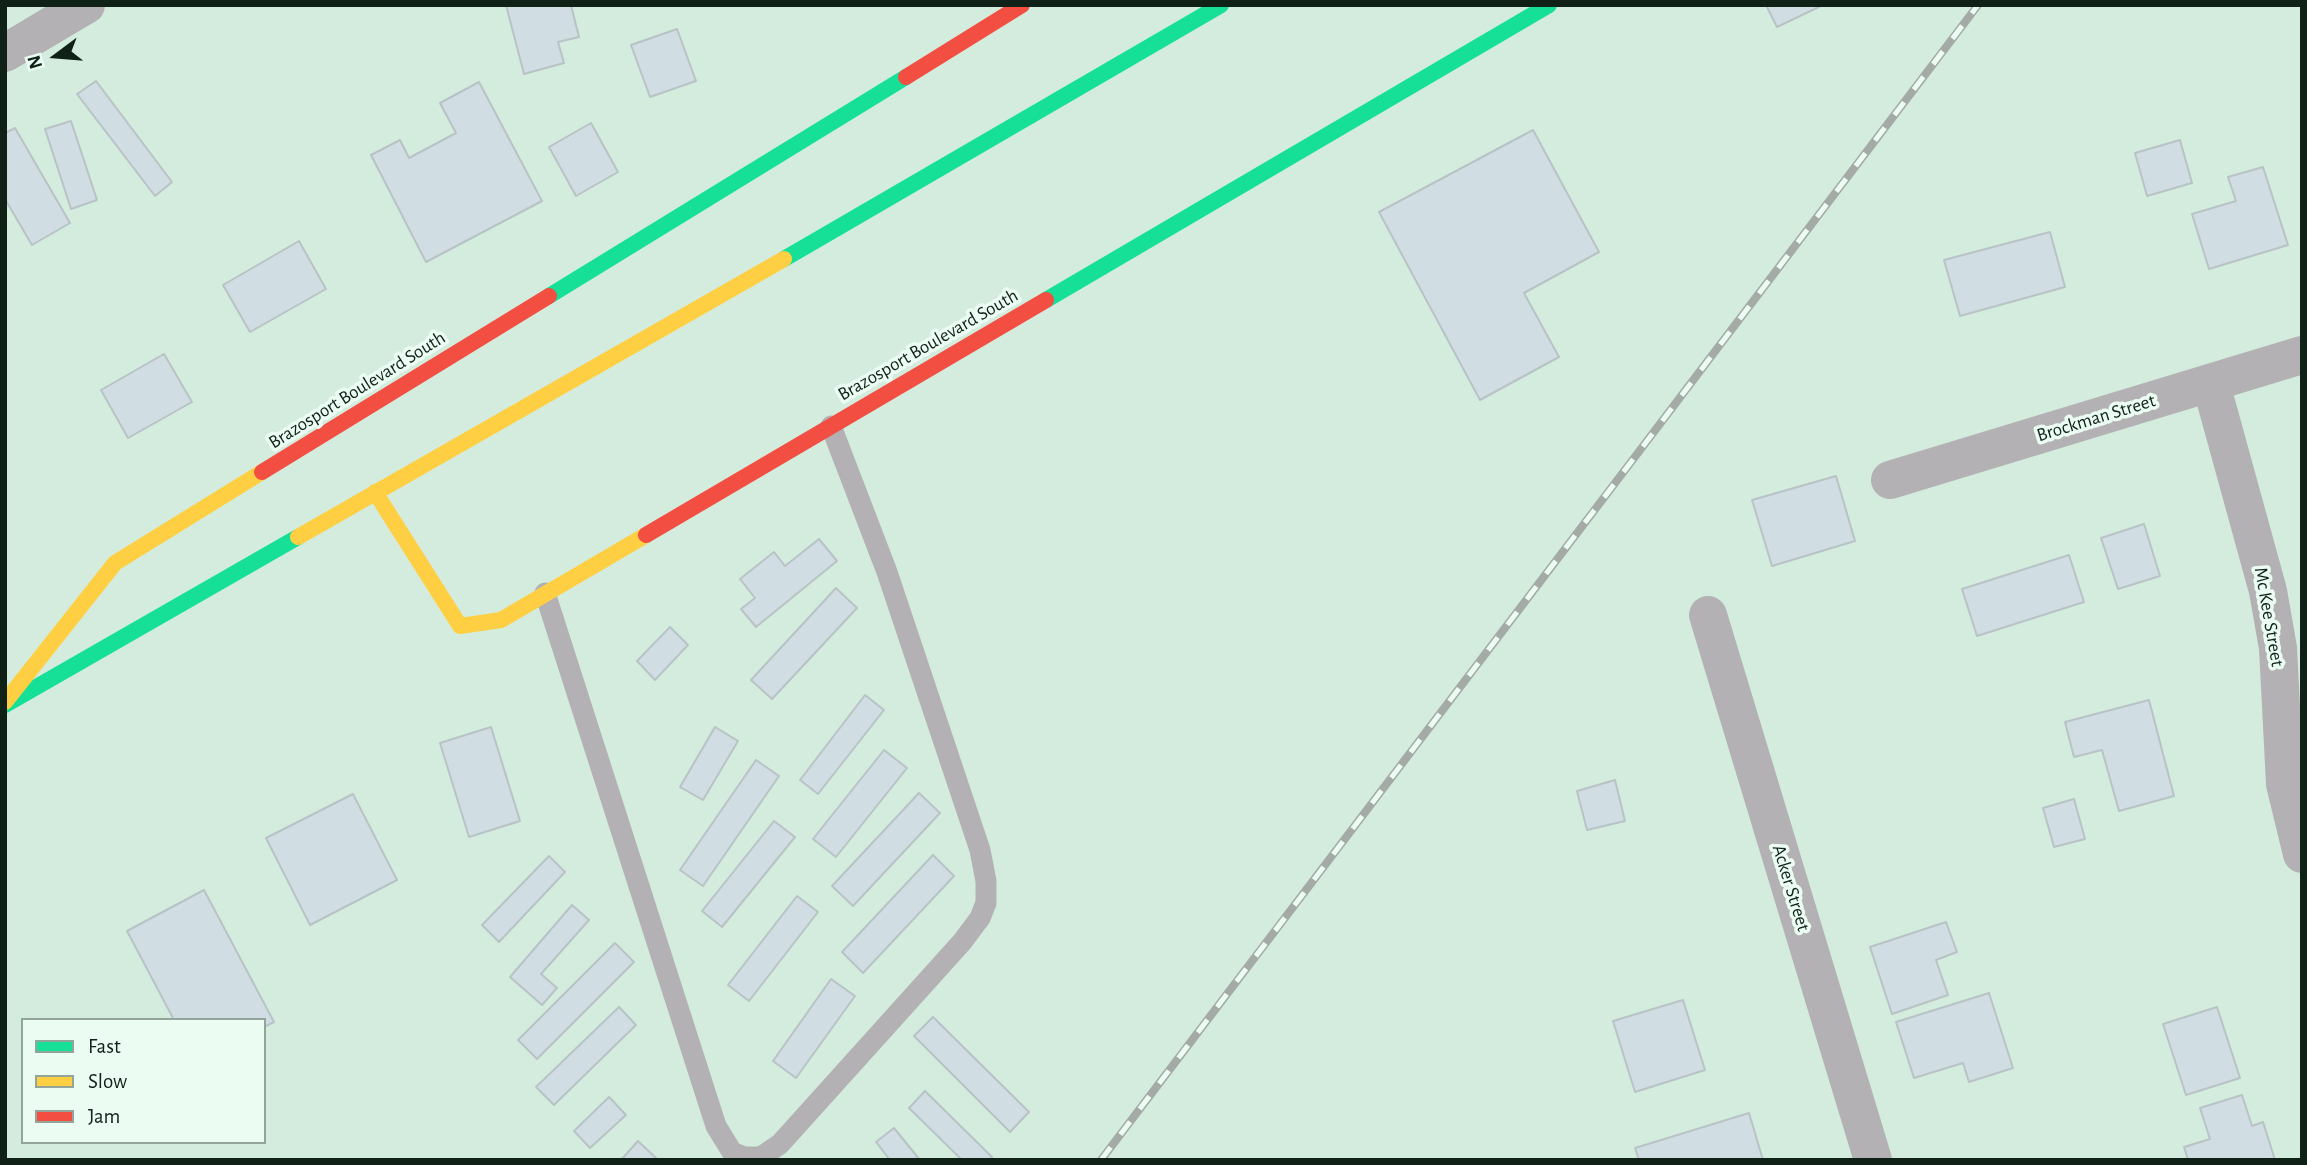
<!DOCTYPE html>
<html>
<head>
<meta charset="utf-8">
<style>
  body { margin:0 }
  #map { position:relative; width:2307px; height:1165px; overflow:hidden; background:#d4ecde; font-family:"Alegreya Sans",sans-serif }
  canvas { display:block }
  .frame { position:absolute; inset:0; border:7px solid #102118; pointer-events:none }
  .legend { position:absolute; left:21px; top:1018px; width:245px; height:126px; box-sizing:border-box; background:#ebfdf2; border:2px solid #93a59b; margin:0; padding:9px 12px; list-style:none; font-size:21px; color:#102118 }
  .legend li { display:flex; align-items:center; gap:14px; height:35px }
  .legend b { width:35px; border:2px solid #93a59b }
  .north { position:absolute; left:21px; top:21px; width:70px; height:70px; -webkit-text-stroke:5px #ebfdf2; paint-order:stroke; rotate:254deg; font-size:19px; font-weight:700; line-height:28px; text-align:center; color:#102118 }
  .north::after { content:''; display:block; margin:auto; width:24px; height:32px; background:#102118; clip-path:polygon(50% 0,100% 100%,50% 72%,0 100%) }
</style>
</head>
<body>
<div id="map">
<canvas width="2307" height="1165"></canvas>
<div class="frame"></div>
<ul class="legend">
<li><b style="height:9px;background:#16e098"></b>Fast</li>
<li><b style="height:9px;background:#ffcf43"></b>Slow</li>
<li><b style="height:9px;background:#f24e42"></b>Jam</li>
</ul>
<div class="north">N</div>
</div>
<script>
const context = document.querySelector('canvas').getContext('2d');
context.lineJoin = 'round';
function fillPath(path, color) {
  context.fillStyle = color;
  context.fill(path, 'evenodd');
}
function shape(rows) {
  const path = new Path2D();
  for (const r of rows) {
    path.moveTo(r[0], r[1]);
    for (let i = 2; i < r.length; i += 2) path.lineTo(r[i], r[i + 1]);
  }
  return path;
}
function stroke(path, color, width, dash) {
  context.strokeStyle = color;
  context.lineWidth = width;
  context.lineCap = dash ? 'butt' : 'round';
  context.setLineDash(dash || []);
  context.stroke(path);
}
function write(font, color, halo, rows, align = 'center') {
  context.font = font + ' "Alegreya Sans",sans-serif';
  context.lineWidth = 7;
  context.setLineDash([]);
  context.textBaseline = 'middle';
  context.strokeStyle = halo;
  context.fillStyle = color;
  for (const [text, x, y, turn = 0] of rows) {
    context.save();
    context.translate(x, y);
    context.rotate((+turn || 0) * Math.PI / 180);
    context.textAlign = isNaN(turn) ? turn : align;
    if (halo) context.strokeText(text, 0, 0);
    context.fillText(text, 0, 0);
    context.restore();
  }
}
const building = shape([
  [506,5,571,5,579,37,558,42,564,63,524,74,506,5],
  [1766,5,1823,5,1777,27,1766,5],
  [677,29,696,81,650,97,631,45,677,29],
  [96,81,172,182,155,196,77,94,96,81],
  [479,82,542,201,426,262,371,155,400,140,409,158,456,133,440,103,479,82],
  [71,121,97,200,71,209,45,129,71,121],
  [591,123,618,172,576,196,549,147,591,123],
  [15,128,70,223,32,245,5,199,5,133,15,128],
  [1533,130,1599,252,1524,293,1559,357,1480,400,1379,212,1533,130],
  [2180,140,2192,183,2147,196,2135,153,2180,140],
  [2263,167,2288,245,2209,269,2192,214,2236,201,2228,177,2263,167],
  [2050,232,2065,287,1960,316,1944,260,2050,232],
  [299,241,326,289,250,332,223,285,299,241],
  [164,354,192,402,128,438,101,390,164,354],
  [1836,476,1855,541,1772,566,1752,500,1836,476],
  [2144,524,2160,576,2118,589,2101,538,2144,524],
  [819,539,837,561,756,627,741,609,755,598,740,579,774,552,785,566,819,539],
  [2069,555,2084,602,1977,636,1962,589,2069,555],
  [836,588,857,608,772,699,751,680,836,588],
  [670,627,688,645,655,680,637,661,670,627],
  [865,695,884,710,818,794,800,780,865,695],
  [2149,700,2174,796,2119,811,2102,750,2074,757,2065,722,2149,700],
  [491,727,520,821,469,837,440,743,491,727],
  [715,727,738,741,703,800,680,787,715,727],
  [884,750,907,768,836,857,813,839,884,750],
  [756,760,779,776,703,886,680,870,756,760],
  [1615,780,1625,821,1587,830,1577,791,1615,780],
  [919,793,940,813,853,906,832,886,919,793],
  [353,794,397,880,310,925,266,838,353,794],
  [2074,799,2085,839,2054,847,2043,808,2074,799],
  [774,821,795,837,722,927,702,911,774,821],
  [933,855,954,876,863,973,842,952,933,855],
  [549,856,565,872,499,942,482,925,549,856],
  [204,890,274,1022,264,1027,264,1020,174,1020,127,931,204,890],
  [797,896,818,912,749,1001,728,985,797,896],
  [572,905,589,920,541,974,557,988,542,1005,510,977,572,905],
  [1946,922,1957,952,1936,960,1948,995,1892,1014,1870,947,1946,922],
  [615,943,634,962,537,1059,518,1040,615,943],
  [831,979,855,996,796,1078,773,1061,831,979],
  [1989,993,2013,1068,1969,1082,1963,1063,1914,1078,1896,1022,1989,993],
  [1683,1000,1705,1070,1635,1092,1613,1021,1683,1000],
  [619,1007,636,1025,554,1105,536,1087,619,1007],
  [2217,1007,2240,1078,2186,1095,2163,1024,2217,1007],
  [933,1017,1029,1112,1010,1132,914,1036,933,1017],
  [925,1091,992,1157,989,1160,962,1160,909,1108,925,1091],
  [2242,1095,2252,1126,2263,1122,2275,1160,2188,1160,2184,1147,2210,1139,2200,1108,2242,1095],
  [609,1097,626,1115,590,1148,574,1131,609,1097],
  [1749,1113,1763,1160,1639,1160,1635,1148,1749,1113],
  [894,1128,920,1160,890,1160,876,1142,894,1128],
  [638,1141,656,1158,654,1160,621,1160,638,1141]
]);
fillPath(building, '#d0dde2');
stroke(building, '#b8c3c5', 2);
stroke(shape([
  [545,593,716,1126,732,1152,744,1157,761,1157,780,1144,962,942,980,918,986,903,986,881,980,850,887,572,831,426]
]), '#b3b1b3', 21);
stroke(shape([
  [5,53,86,5],
  [2211,384,2268,591,2278,648,2285,784,2302,854],
  [1890,480,2302,355],
  [1708,615,1873,1160]
]), '#b3b1b3', 38);
stroke(shape([
  [784,259,1221,5],
  [549,296,906,77],
  [1046,300,1549,5],
  [5,705,298,537]
]), '#16e098', 16);
stroke(shape([
  [375,492,460,626,501,620,646,535],
  [298,537,784,259],
  [5,702,115,563,262,472]
]), '#ffcf43', 16);
stroke(shape([
  [906,77,1022,5],
  [262,472,549,296],
  [646,535,1046,300]
]), '#f24e42', 16);
const rail = shape([
  [1101,1160,1978,5]
]);
stroke(rail, '#a4aba7', 8);
stroke(rail, '#ebfdf2', 5, [16]);
write('19px', '#102118', '#ebfdf2', [
  ["Brazosport Boulevard South",928,345,-30],
  ["Brazosport Boulevard South",357,390,-32],
  ["Brockman Street",2096,418,-17],
  ["Mc Kee Street",2269,617,80],
  ["Acker Street",1791,888,73]
]);
</script>
</body>
</html>
